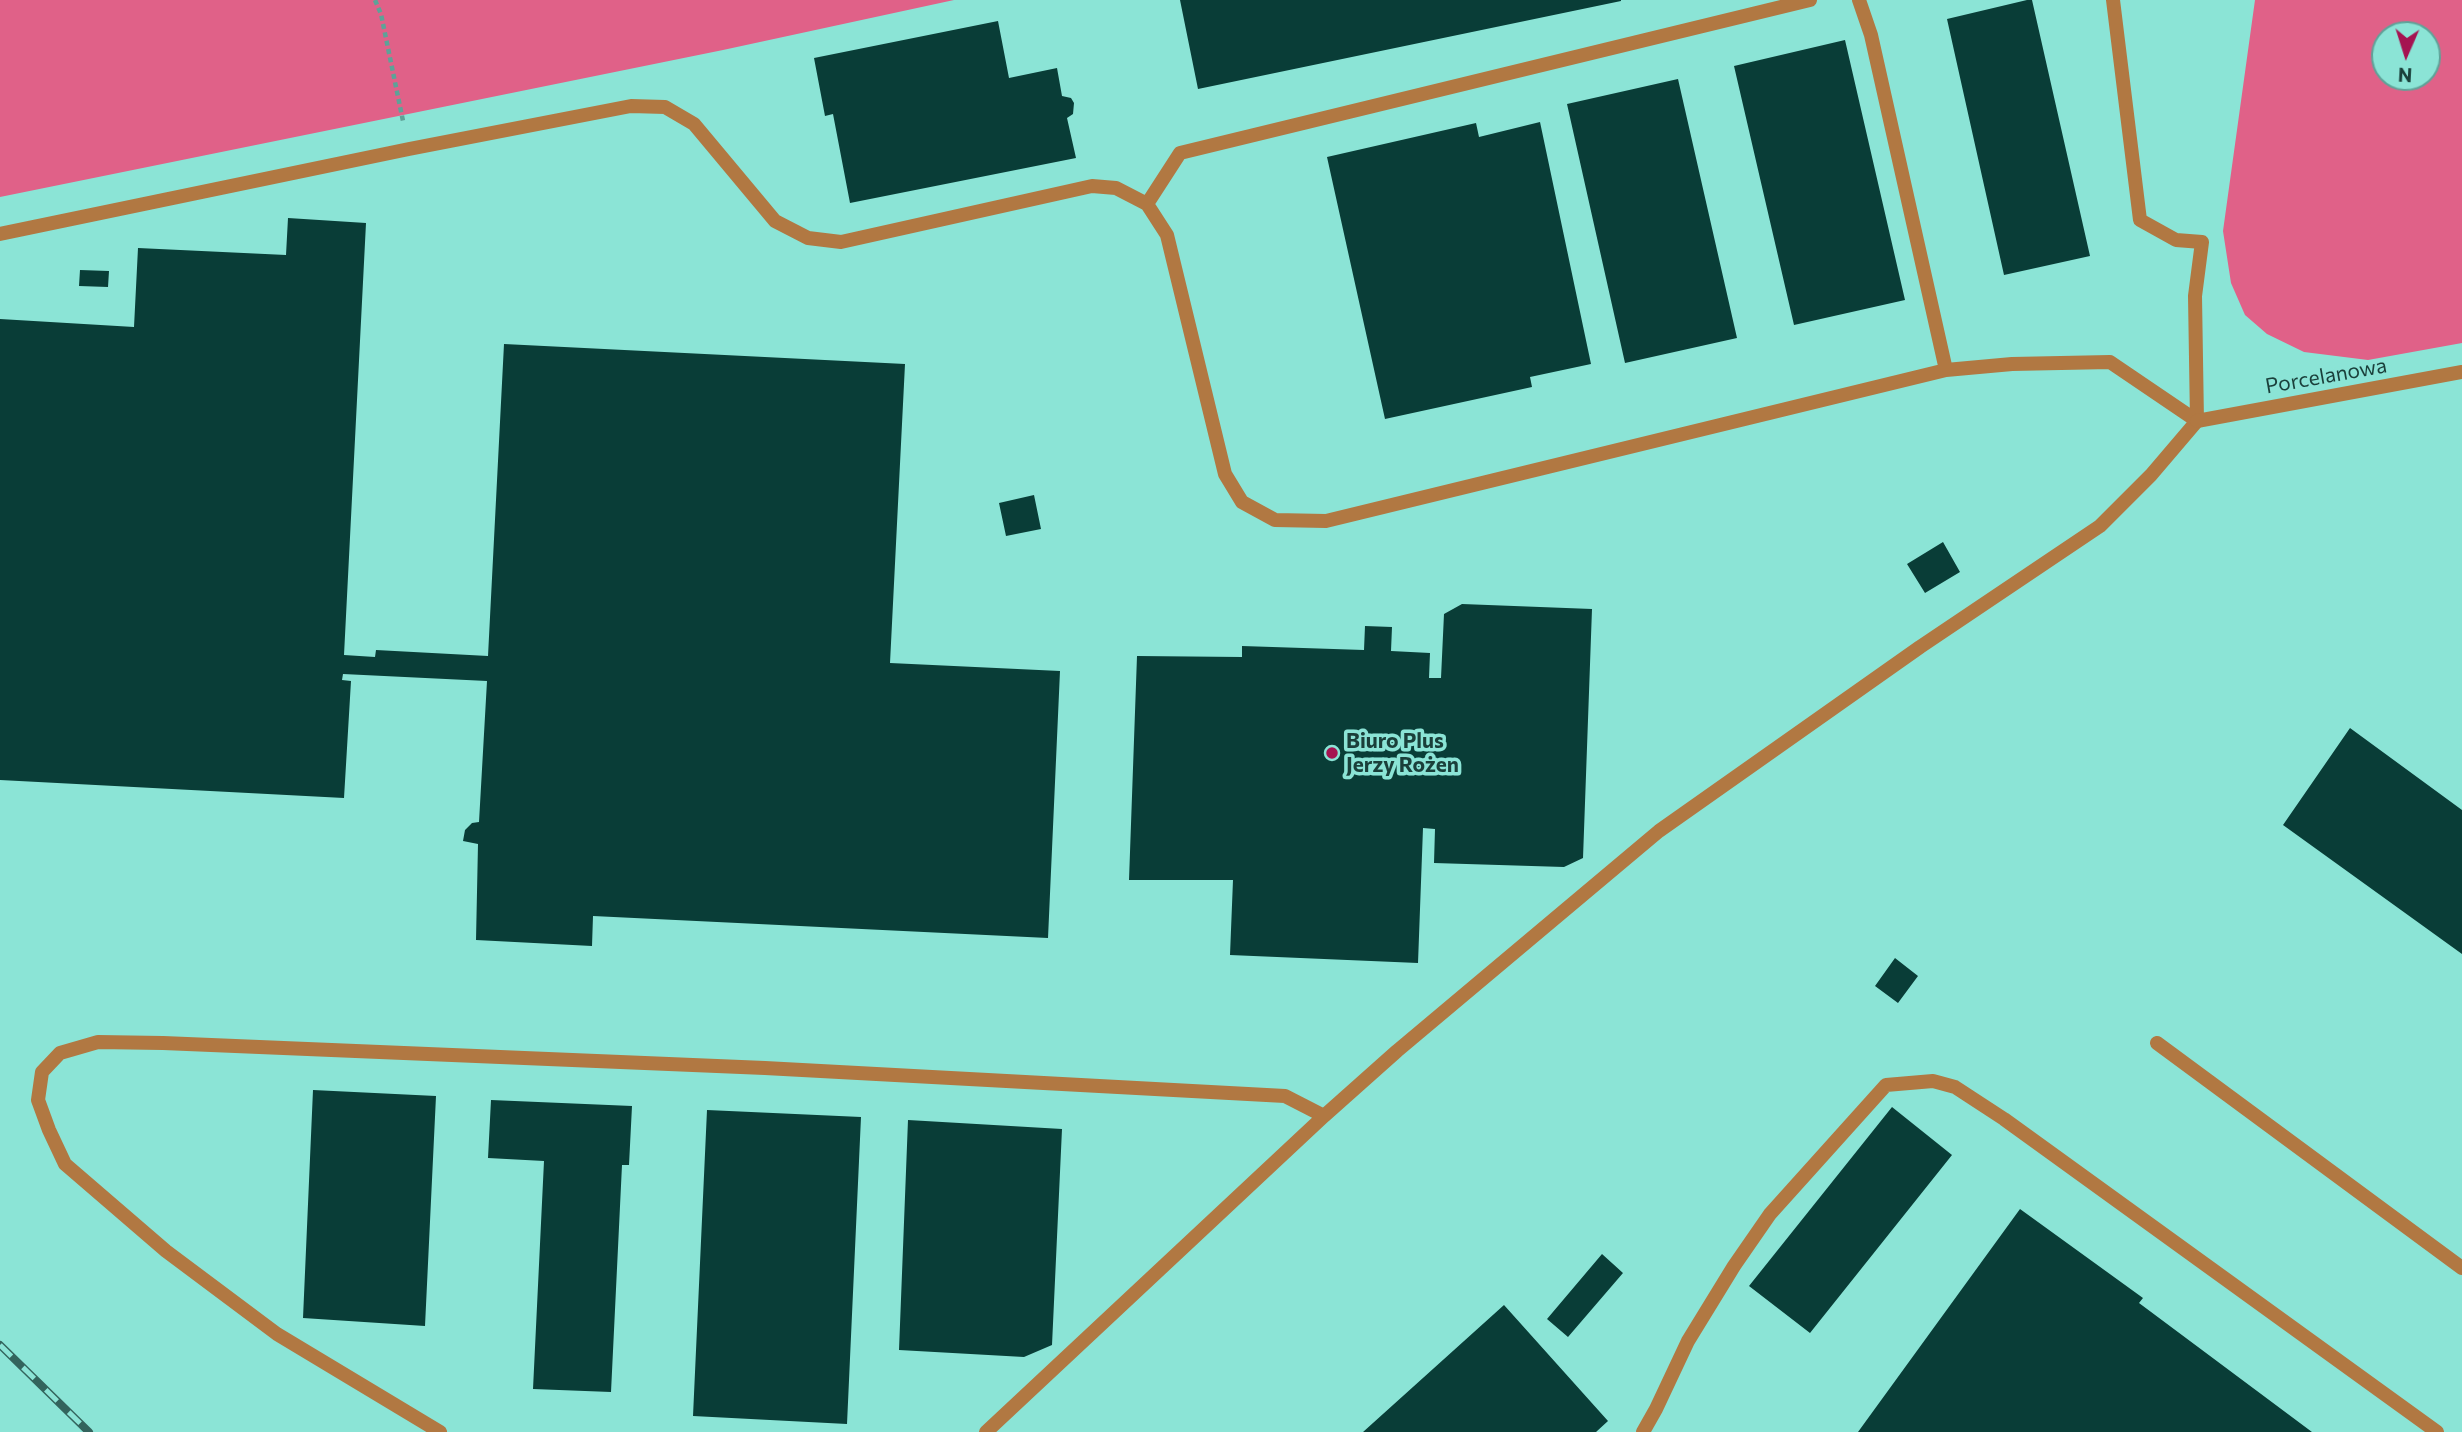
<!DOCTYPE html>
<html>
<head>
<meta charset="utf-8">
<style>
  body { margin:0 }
  #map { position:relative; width:2462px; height:1432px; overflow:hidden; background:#8be4d6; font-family:Commissioner,sans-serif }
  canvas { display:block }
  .north { position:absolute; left:2371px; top:21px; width:70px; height:70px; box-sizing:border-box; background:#8be4d6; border:2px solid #5ea298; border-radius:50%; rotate:183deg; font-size:19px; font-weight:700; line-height:28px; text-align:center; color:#1a3f3a }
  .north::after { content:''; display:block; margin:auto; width:24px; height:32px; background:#a51351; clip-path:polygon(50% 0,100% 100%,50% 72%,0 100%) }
</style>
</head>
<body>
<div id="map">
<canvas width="2462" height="1432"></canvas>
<div class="north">N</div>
</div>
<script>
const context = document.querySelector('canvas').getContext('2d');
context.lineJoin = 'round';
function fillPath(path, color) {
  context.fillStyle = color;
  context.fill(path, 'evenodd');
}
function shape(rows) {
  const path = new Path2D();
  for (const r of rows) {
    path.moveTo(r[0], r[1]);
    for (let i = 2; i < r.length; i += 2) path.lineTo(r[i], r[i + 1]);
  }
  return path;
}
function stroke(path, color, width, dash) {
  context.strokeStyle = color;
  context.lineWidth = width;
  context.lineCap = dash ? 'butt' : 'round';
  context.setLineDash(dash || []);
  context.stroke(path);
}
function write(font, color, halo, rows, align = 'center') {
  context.font = font + ' Commissioner,sans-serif';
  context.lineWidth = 7;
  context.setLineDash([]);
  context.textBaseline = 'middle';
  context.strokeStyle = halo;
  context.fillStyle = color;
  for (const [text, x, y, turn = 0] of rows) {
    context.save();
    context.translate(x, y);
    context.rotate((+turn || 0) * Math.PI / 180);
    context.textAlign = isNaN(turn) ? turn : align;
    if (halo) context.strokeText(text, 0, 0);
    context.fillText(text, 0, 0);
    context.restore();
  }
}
fillPath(shape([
  [0,0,954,0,723,50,0,197],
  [2255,0,2462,0,2462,343,2368,360,2304,352,2267,334,2245,315,2231,283,2223,231],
  [2427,35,2427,77,2385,77,2385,35]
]), '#e06188');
fillPath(shape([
  [1180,0,1621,0,1621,1,1198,89],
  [2027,0,2032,0,2090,256,2004,275,1947,19],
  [998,21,1009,78,1057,68,1062,96,1071,98,1074,103,1073,114,1067,118,1076,158,850,203,833,114,825,116,814,58],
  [1845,40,1905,300,1794,325,1734,66],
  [1678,79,1737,338,1625,363,1567,104],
  [1540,122,1591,364,1530,377,1532,387,1385,419,1327,157,1476,123,1479,137],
  [288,218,366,223,344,655,375,657,376,650,488,656,504,344,905,364,890,663,1060,671,1048,938,593,916,592,946,476,940,478,844,463,841,465,830,472,823,479,822,487,681,343,674,342,680,351,681,344,798,0,780,0,319,134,327,138,248,286,255],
  [80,270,109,271,108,287,79,286],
  [1034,495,1041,529,1006,536,999,503],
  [1943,542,1960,572,1925,593,1907,564],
  [1462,604,1592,609,1583,858,1564,867,1434,863,1435,829,1423,828,1418,963,1230,955,1233,880,1129,880,1137,656,1242,657,1242,646,1364,650,1365,626,1392,627,1391,651,1430,653,1429,678,1441,678,1444,614],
  [2350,728,2462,810,2462,954,2283,825],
  [1895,958,1918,976,1898,1003,1875,986],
  [313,1090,436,1096,425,1326,303,1318],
  [491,1100,632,1106,629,1165,622,1165,611,1392,533,1389,544,1161,488,1158],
  [1892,1107,1952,1155,1810,1333,1749,1286],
  [707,1110,861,1117,847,1424,693,1416],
  [908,1120,1062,1129,1052,1345,1024,1357,899,1350],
  [2020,1209,2143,1298,2139,1303,2312,1432,1858,1432],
  [1602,1254,1623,1273,1568,1337,1547,1319],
  [1504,1305,1608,1421,1596,1432,1363,1432]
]), '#093d37');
stroke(shape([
  [375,0,381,14,403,121]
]), '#5ea298', 4.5, [5, 3.5]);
stroke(shape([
  [1859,0,1871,35,1946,370],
  [1147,204,1180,153,1810,0],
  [0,234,409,149,631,106,665,107,694,124,775,221,808,238,841,242,1092,186,1116,188,1147,204,1167,235,1225,474,1242,502,1275,520,1326,521,1946,370,2012,364,2110,362,2197,421],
  [2157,1043,2462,1268],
  [440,1432,277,1334,166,1251,65,1164,49,1130,38,1100,42,1072,60,1053,98,1042,163,1043,765,1068,1285,1096,1324,1116],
  [986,1432,1324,1116,1397,1051,1659,831,1920,647,2100,526,2151,475,2197,421,2195,296,2202,242,2176,240,2140,220,2113,0],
  [1643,1432,1656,1409,1688,1341,1734,1266,1770,1214,1886,1085,1933,1081,1955,1087,2004,1119,2437,1432]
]), '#b17842', 14);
stroke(shape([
  [2197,421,2462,372]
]), '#b17842', 14);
const rail = shape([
  [0,1345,89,1432]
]);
stroke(rail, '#33645d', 8);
stroke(rail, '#8be4d6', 5, [16]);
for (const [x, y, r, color] of [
  [1332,753,7,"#a51351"]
]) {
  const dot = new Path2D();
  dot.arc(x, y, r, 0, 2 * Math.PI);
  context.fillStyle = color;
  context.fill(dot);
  stroke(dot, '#8be4d6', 2.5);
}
write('21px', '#1a3f3a', '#8be4d6', [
  ["Porcelanowa",2326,376,-10]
]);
write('bold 21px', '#1a3f3a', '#8be4d6', [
  ["Biuro Plus",1346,741],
  ["Jerzy Rożen",1346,765]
], 'left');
</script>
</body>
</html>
